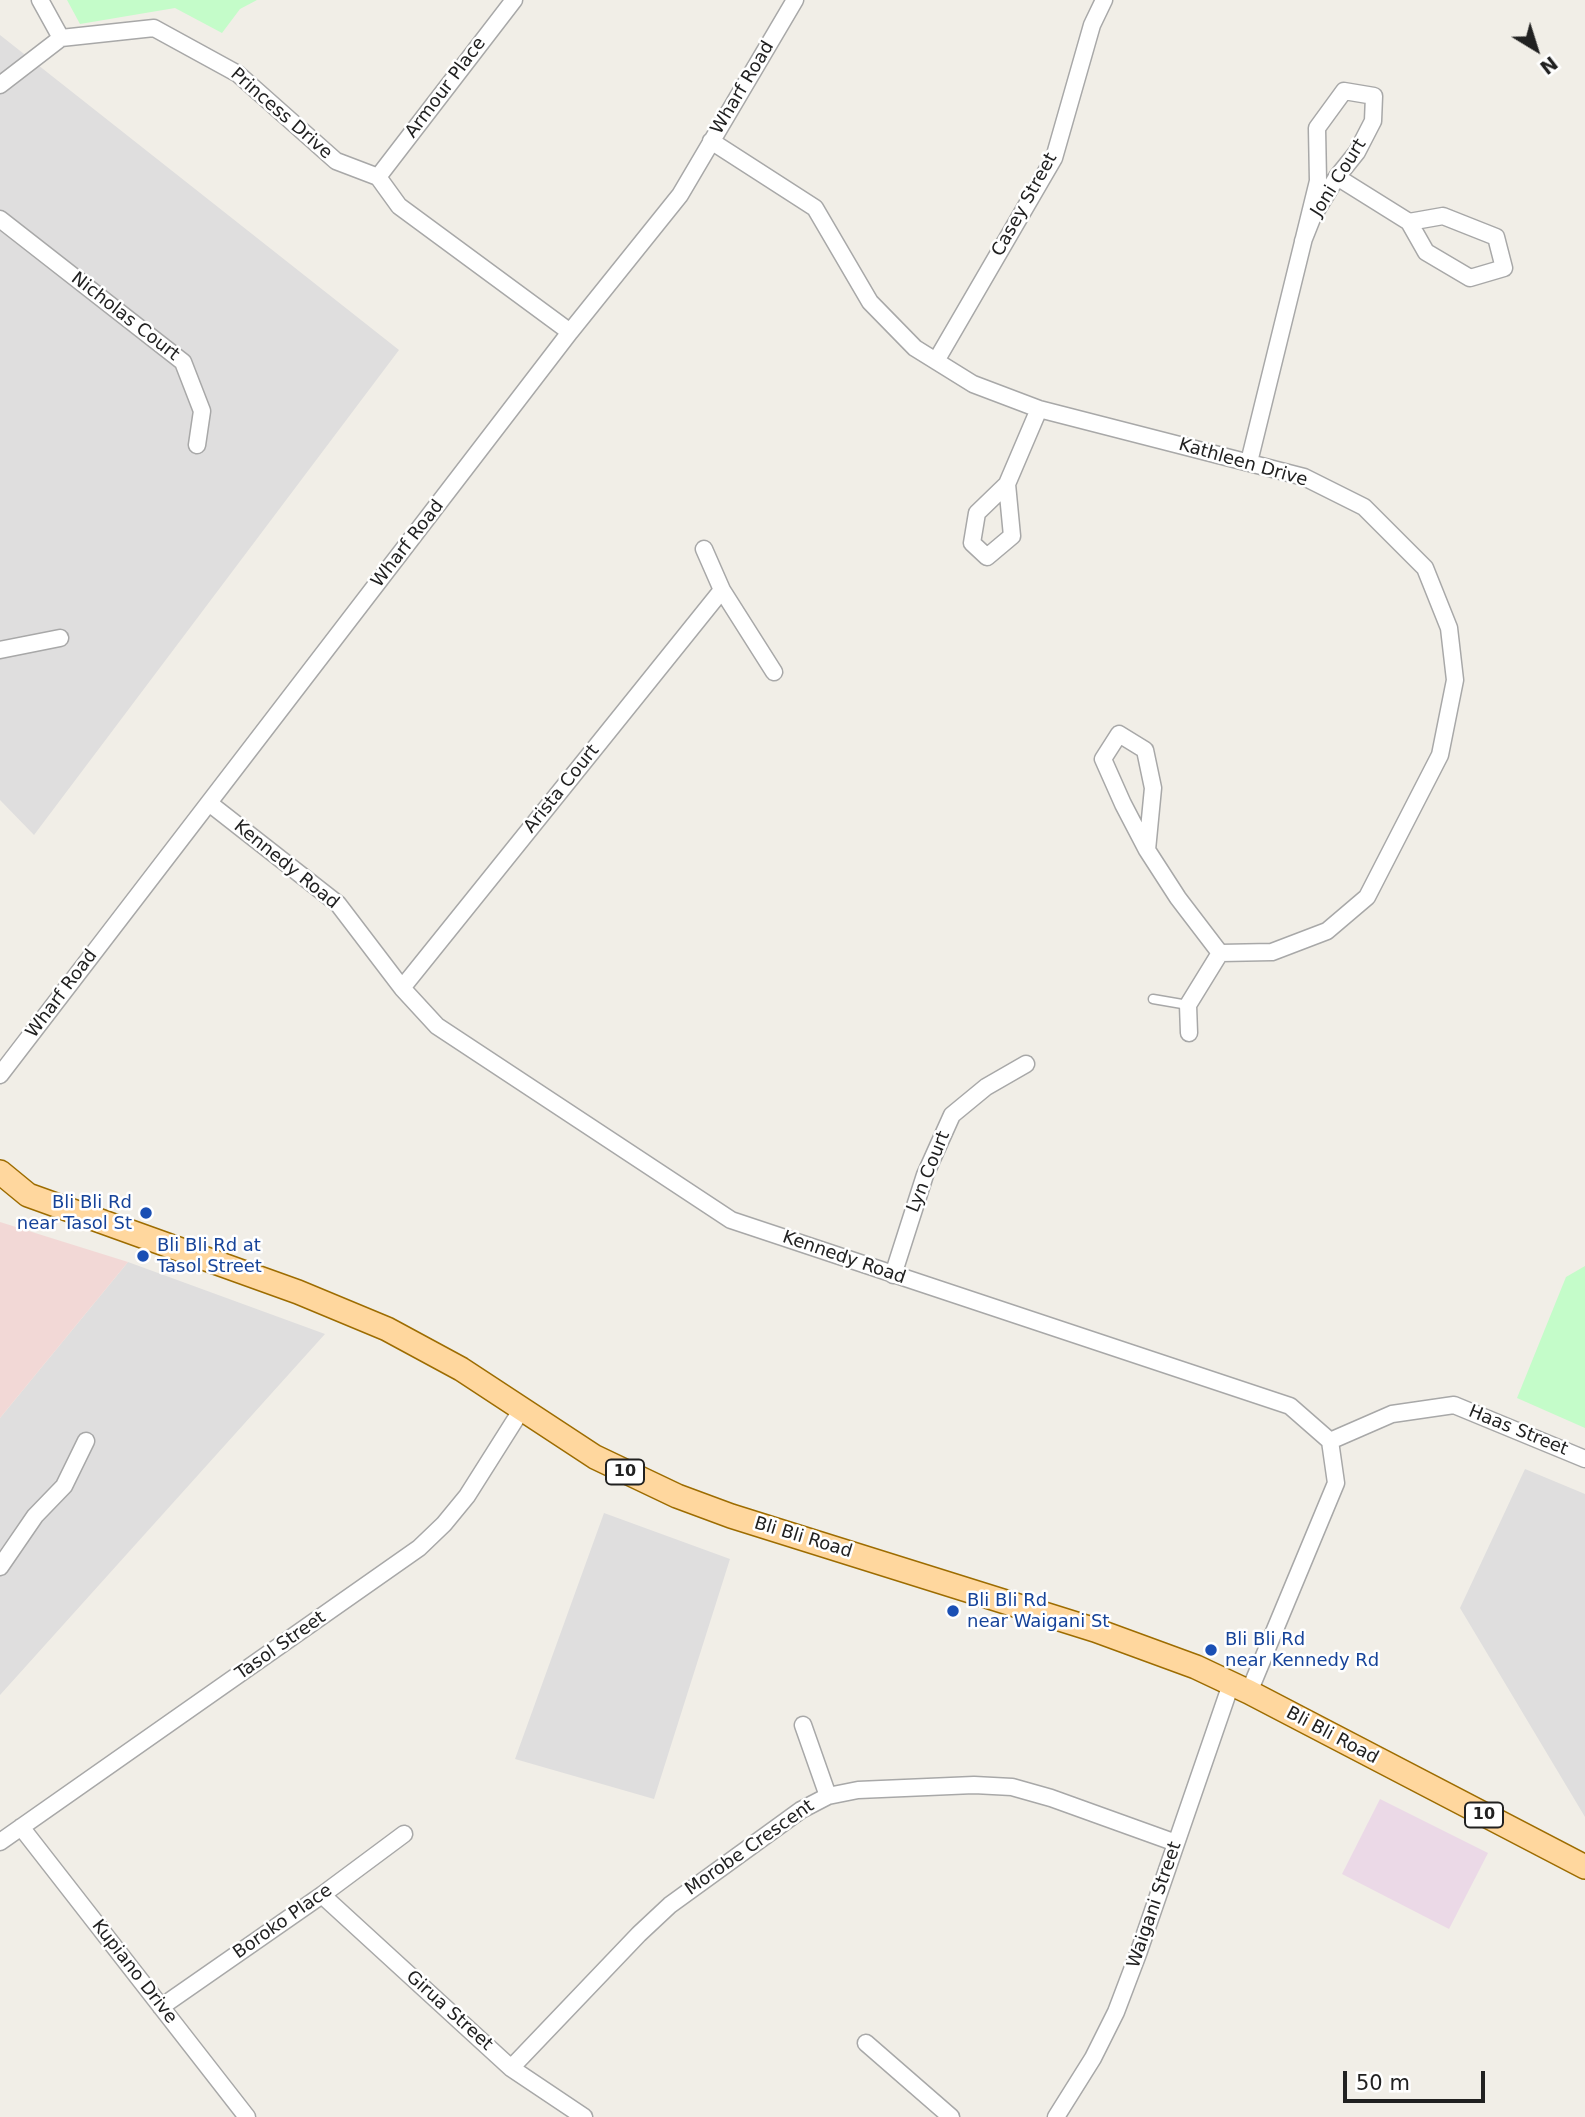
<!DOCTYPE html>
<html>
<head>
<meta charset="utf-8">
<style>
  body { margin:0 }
  #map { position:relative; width:1585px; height:2117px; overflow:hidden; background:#f1eee7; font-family:"DejaVu Sans",sans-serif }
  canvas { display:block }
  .north { position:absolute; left:1501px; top:14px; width:70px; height:70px; -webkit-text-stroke:5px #fff; paint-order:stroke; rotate:142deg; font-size:19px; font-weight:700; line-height:28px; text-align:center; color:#212121 }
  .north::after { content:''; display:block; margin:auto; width:24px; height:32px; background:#212121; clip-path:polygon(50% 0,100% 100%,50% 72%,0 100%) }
  .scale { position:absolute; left:1343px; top:2071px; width:142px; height:32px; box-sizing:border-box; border:4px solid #212121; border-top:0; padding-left:9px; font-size:21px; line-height:24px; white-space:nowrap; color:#212121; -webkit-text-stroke:5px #fff; paint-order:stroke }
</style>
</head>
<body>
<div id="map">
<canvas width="1585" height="2117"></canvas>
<div class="north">N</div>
<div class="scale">50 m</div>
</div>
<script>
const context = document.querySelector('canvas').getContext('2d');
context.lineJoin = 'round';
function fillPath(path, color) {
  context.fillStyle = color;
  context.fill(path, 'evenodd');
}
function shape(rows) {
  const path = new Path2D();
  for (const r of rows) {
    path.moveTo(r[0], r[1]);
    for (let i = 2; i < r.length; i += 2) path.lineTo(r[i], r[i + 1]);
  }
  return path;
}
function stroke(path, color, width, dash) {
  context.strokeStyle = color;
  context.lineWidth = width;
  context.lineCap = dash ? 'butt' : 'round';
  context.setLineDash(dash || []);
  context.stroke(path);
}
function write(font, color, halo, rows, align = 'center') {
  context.font = font + ' "DejaVu Sans",sans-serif';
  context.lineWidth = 5;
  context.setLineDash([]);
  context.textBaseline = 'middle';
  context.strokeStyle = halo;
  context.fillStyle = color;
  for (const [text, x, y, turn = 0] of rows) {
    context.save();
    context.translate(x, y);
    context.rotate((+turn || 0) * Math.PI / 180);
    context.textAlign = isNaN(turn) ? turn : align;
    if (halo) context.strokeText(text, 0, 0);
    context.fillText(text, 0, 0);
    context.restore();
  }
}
fillPath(shape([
  [0,35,399,350,34,835,0,800],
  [128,1262,325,1334,0,1695,0,1418],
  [1525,1469,1585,1494,1585,1817,1460,1608],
  [604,1513,730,1559,654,1799,515,1759]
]), '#dfdede');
fillPath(shape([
  [0,1222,128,1262,0,1418]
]), '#f2d8d6');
fillPath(shape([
  [1380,1799,1488,1853,1449,1929,1342,1874]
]), '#ebd9e7');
fillPath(shape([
  [67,0,257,0,240,9,222,33,175,8,80,24],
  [1585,1266,1585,1428,1517,1398,1566,1277]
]), '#c4fcc9');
const service = shape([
  [1153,999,1188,1005]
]);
const minor = shape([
  [40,0,61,38],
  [0,85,61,38,154,28,238,74,336,161,378,177,399,206,570,332],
  [711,141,815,208,870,302,915,348,973,384,1039,409,1304,477,1364,507,1425,568,1449,628,1455,680,1440,755,1367,897,1327,931,1272,952,1220,953,1178,898,1147,850,1123,804,1103,759,1119,734,1145,750,1153,788,1147,850],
  [378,177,514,0],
  [1337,177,1409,222,1426,252,1470,278,1504,268,1496,237,1443,216,1409,222],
  [0,219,183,362,202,411,197,445],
  [936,361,1054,158,1092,25,1104,0],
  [1249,462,1318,181,1317,128,1344,91,1374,96,1373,121,1357,152,1337,177,1313,216,1303,241],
  [1007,484,977,513,972,543,987,557,1012,536,1007,484,1039,409],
  [704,549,722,590],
  [0,650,60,638],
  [209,803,338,904,402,988,437,1026,731,1220,1290,1406,1330,1441,1336,1483,1249,1692],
  [402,988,722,590,774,672],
  [1189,1033,1188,1005,1220,953],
  [0,1075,570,332,680,195,795,0],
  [893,1275,925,1175,952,1115,986,1087,1026,1064],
  [1330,1441,1392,1414,1454,1405,1585,1459],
  [0,1567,35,1516,64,1486,86,1441],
  [803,1725,828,1796],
  [21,1827,247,2117],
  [0,1842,419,1548,444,1524,467,1496,522,1409],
  [322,1895,511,2068,584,2117],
  [161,2007,322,1895,404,1834],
  [866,2043,951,2117],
  [511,2068,639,1934,670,1905,801,1810,828,1796,858,1790,974,1785,1012,1787,1051,1798,1176,1843],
  [1056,2117,1093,2058,1116,2012,1138,1954,1231,1684]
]);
const primary = shape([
  [0,1172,28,1195,298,1292,387,1329,461,1369,595,1457,677,1496,731,1516,1095,1630,1196,1667,1249,1692,1585,1867]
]);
stroke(service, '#a8a8a8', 11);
stroke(minor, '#a8a8a8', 19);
stroke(primary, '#9d6c00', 26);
stroke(service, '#fff', 8);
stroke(minor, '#fff', 16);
stroke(primary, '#ffd79e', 23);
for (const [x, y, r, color] of [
  [146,1213,7,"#1a4fb4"],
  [143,1256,7,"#1a4fb4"],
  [953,1611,7,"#1a4fb4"],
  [1211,1650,7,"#1a4fb4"]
]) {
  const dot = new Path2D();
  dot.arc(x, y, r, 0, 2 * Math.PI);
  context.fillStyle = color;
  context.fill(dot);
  stroke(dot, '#fff', 2.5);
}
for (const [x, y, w] of [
  [625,1472,38],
  [1484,1815,38]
]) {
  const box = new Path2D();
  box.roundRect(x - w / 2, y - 12.5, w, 25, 5);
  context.fillStyle = '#fff';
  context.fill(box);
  stroke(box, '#212121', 2);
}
write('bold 16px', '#212121', null, [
  ["10",625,1472],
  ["10",1484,1815]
]);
write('18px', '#212121', '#fff', [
  ["Armour Place",446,88,-53],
  ["Wharf Road",743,88,-59],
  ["Princess Drive",281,114,41],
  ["Joni Court",1339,178,-58],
  ["Casey Street",1025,205,-61],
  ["Nicholas Court",125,317,38],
  ["Kathleen Drive",1243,463,16],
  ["Wharf Road",408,544,-52],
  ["Arista Court",562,789,-51],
  ["Kennedy Road",286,865,39],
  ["Wharf Road",62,994,-53],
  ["Lyn Court",929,1172,-68],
  ["Kennedy Road",844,1258,19],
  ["Haas Street",1518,1431,22],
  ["Bli Bli Road",803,1538,17],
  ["Tasol Street",281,1646,-35],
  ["Bli Bli Road",1332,1736,28],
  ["Morobe Crescent",750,1848,-35],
  ["Waigani Street",1155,1905,-71],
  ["Boroko Place",283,1922,-35],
  ["Kupiano Drive",134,1972,52],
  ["Girua Street",449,2011,42]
]);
write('18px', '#164399', '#fff', [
  ["Bli Bli Rd",132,1203,"right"],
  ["near Tasol St",132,1224,"right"],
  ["Bli Bli Rd at",157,1246],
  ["Tasol Street",157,1267],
  ["Bli Bli Rd",967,1601],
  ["near Waigani St",967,1622],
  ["Bli Bli Rd",1225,1640],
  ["near Kennedy Rd",1225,1661]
], 'left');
</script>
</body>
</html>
